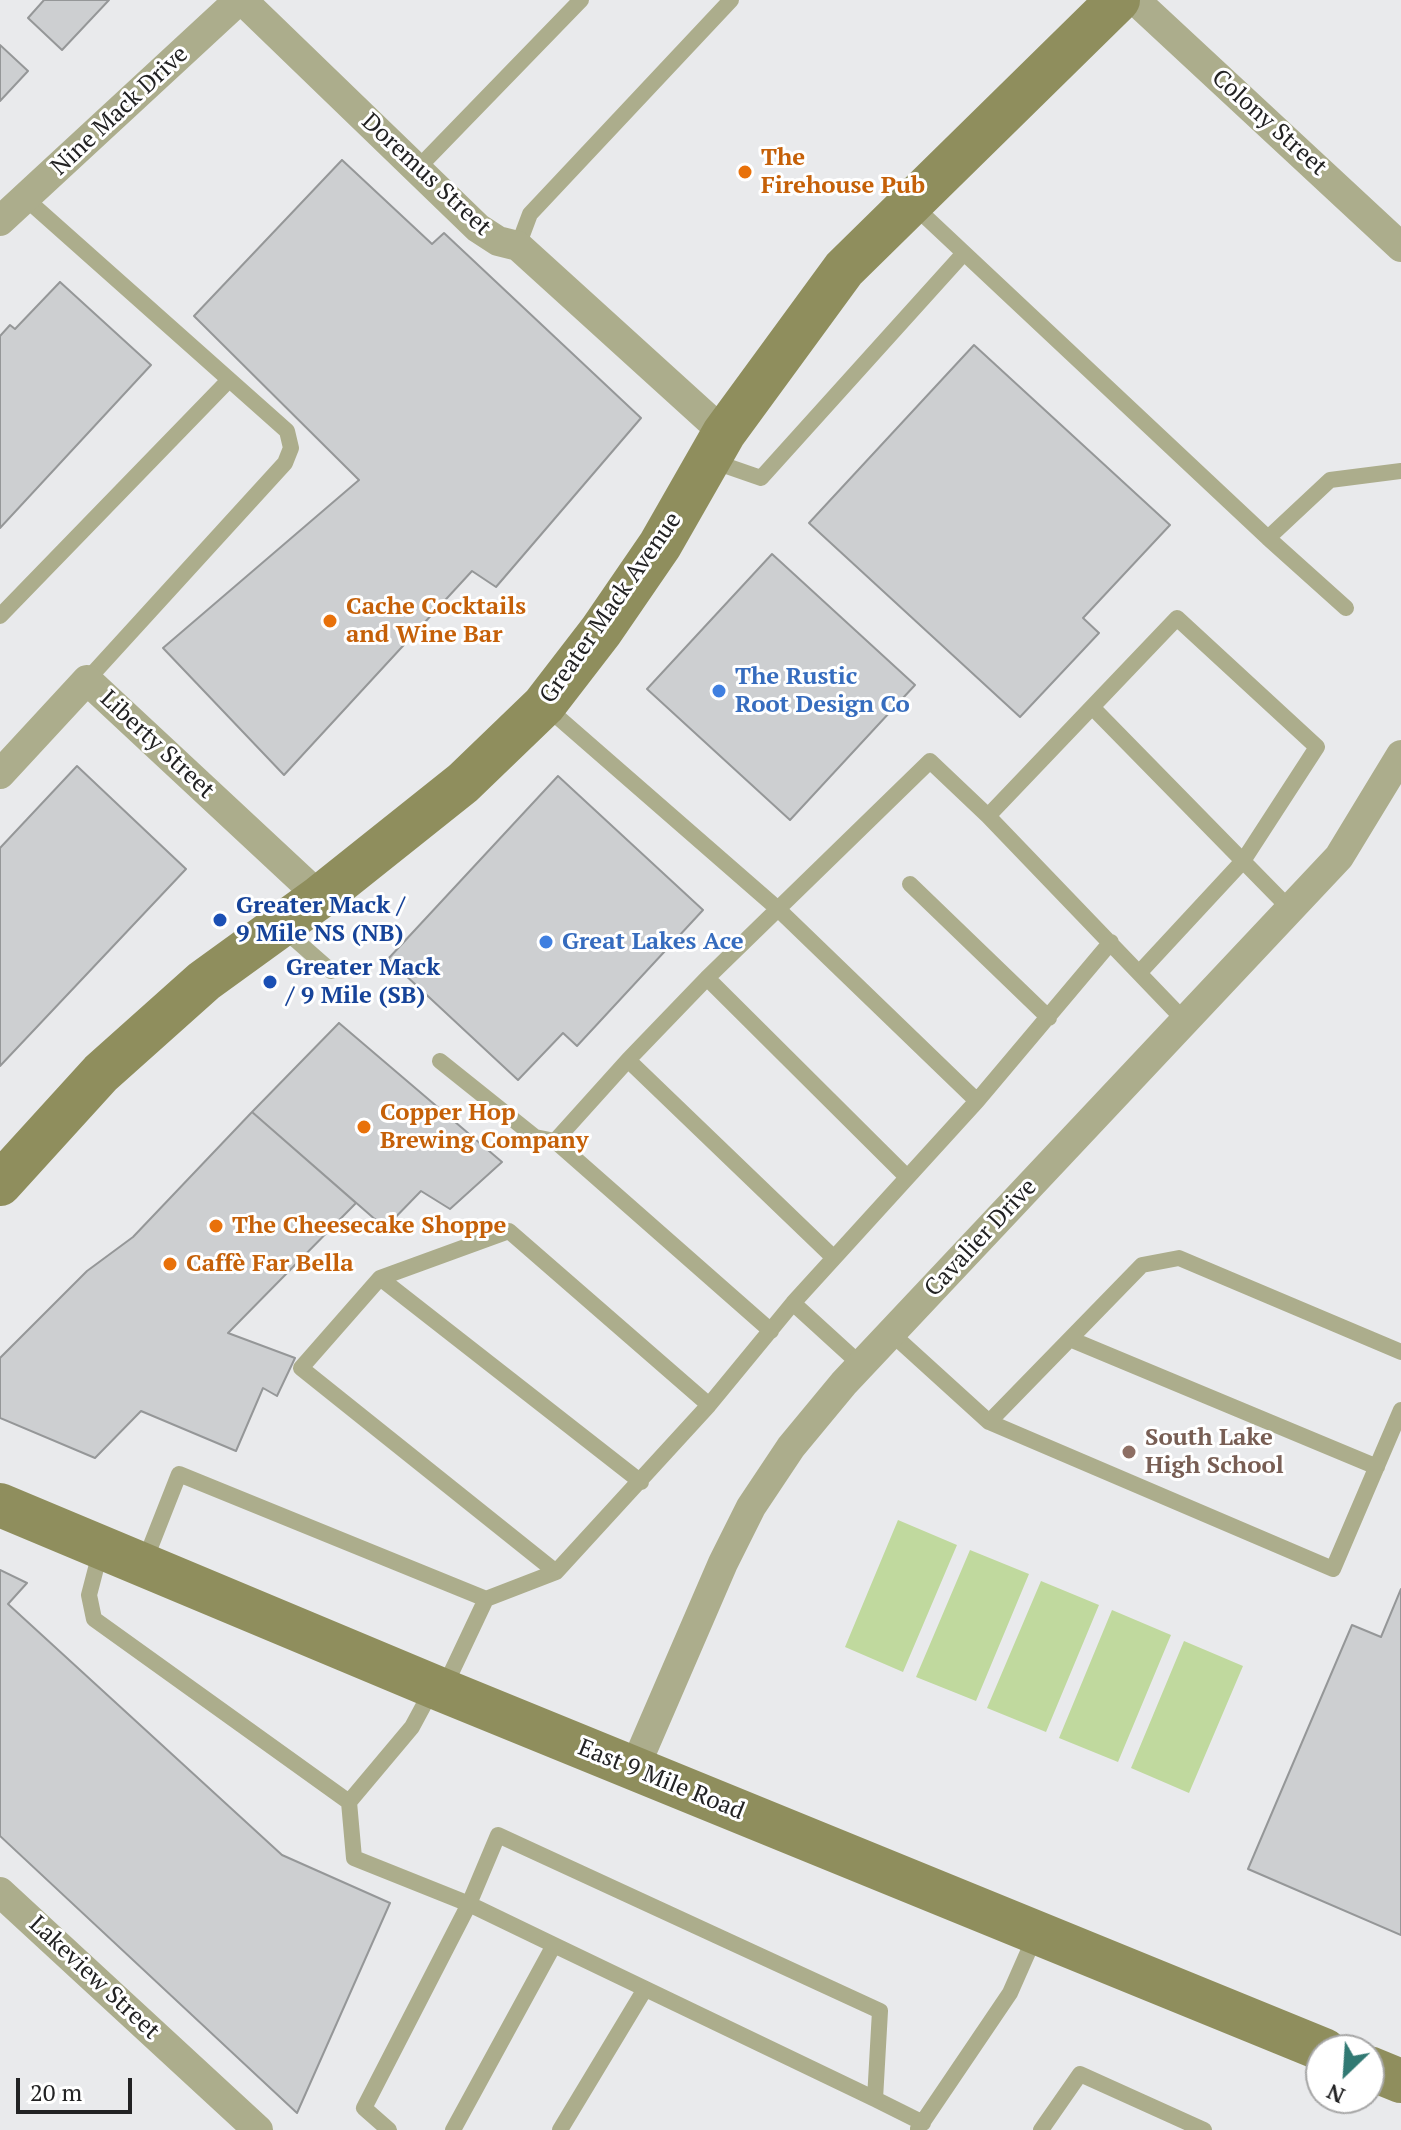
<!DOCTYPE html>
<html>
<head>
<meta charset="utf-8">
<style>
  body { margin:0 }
  #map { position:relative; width:1401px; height:2130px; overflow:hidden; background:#e9eaec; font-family:"PT Serif",serif }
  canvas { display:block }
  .north { position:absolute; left:1305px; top:2034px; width:80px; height:80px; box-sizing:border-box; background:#fff; border:2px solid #a7a7a7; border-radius:50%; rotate:205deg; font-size:22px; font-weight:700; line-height:32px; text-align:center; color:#222223 }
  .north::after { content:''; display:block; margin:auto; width:28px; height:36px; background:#317973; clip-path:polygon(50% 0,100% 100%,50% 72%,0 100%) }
  .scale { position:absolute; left:16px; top:2078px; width:116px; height:36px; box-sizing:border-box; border:4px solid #222223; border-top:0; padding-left:10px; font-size:24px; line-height:28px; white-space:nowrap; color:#222223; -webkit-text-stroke:6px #fff; paint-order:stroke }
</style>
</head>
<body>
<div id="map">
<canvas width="1401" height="2130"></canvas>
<div class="north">N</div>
<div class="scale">20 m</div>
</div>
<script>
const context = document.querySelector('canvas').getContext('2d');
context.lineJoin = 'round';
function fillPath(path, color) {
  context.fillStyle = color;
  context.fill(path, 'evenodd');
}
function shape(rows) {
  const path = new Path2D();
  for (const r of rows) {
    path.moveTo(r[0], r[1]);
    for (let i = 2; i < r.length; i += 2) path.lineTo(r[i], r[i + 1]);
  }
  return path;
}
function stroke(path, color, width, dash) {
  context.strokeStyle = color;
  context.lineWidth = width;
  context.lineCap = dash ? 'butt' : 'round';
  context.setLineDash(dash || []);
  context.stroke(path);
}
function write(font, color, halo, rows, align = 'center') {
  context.font = font + ' "PT Serif",serif';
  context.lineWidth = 6;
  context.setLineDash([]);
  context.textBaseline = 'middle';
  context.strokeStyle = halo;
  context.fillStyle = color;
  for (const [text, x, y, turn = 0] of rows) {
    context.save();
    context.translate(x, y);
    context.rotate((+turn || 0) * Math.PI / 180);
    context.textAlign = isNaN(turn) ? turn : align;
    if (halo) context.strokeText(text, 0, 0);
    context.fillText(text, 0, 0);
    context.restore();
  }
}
fillPath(shape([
  [898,1520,957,1545,903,1672,845,1647],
  [970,1550,1029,1574,976,1701,916,1677],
  [1041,1581,1099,1605,1046,1732,987,1708],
  [1112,1610,1171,1635,1118,1762,1059,1738],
  [1184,1641,1243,1666,1189,1793,1131,1768]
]), '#c0d99e');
const building = shape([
  [44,0,109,0,62,50,28,18,44,0],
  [0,45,28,71,0,101,0,45],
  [342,160,432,244,444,233,641,418,496,587,472,571,284,775,163,648,359,480,194,316,342,160],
  [60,282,151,365,0,528,0,336,10,325,15,329,60,282],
  [974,345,1170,525,1083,618,1099,633,1020,717,809,523,974,345],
  [772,554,915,685,790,820,647,689,772,554],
  [77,766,186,869,0,1066,0,848,77,766],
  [558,776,703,910,577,1046,563,1033,518,1080,388,959,558,776],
  [339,1023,502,1162,450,1209,421,1191,385,1228,252,1112,339,1023],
  [252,1112,356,1203,228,1333,295,1358,277,1396,263,1388,236,1451,141,1411,95,1458,0,1418,0,1358,87,1271,133,1237,252,1112],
  [0,1570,27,1583,8,1604,282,1855,390,1903,297,2113,0,1836,0,1570],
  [1401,1589,1401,1935,1248,1869,1352,1625,1381,1637,1401,1589]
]);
fillPath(building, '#cdcfd1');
stroke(building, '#959798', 2);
stroke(shape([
  [417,169,581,0],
  [25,198,287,431,291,448,285,463,87,680],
  [913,205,1268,538],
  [518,246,530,214,731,0],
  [712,461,761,478,964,253],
  [1346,608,1268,538,1330,480,1401,471],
  [0,616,229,380],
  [544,705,778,909,977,1101],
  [1092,707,1290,909],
  [988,816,1185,1021],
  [910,884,1049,1018],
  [281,927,331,971],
  [707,978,907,1177],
  [628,1060,834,1258],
  [440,1061,535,1137,555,1141],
  [380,1278,641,1482],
  [793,1303,977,1101,1111,942],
  [771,1331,555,1141,628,1060,707,978,930,761,988,816,1177,618,1317,747,1243,861,1140,972],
  [891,1333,989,1422,1333,1569,1401,1410],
  [1070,1339,1377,1467],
  [989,1422,1142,1265,1179,1258,1401,1352],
  [101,1549,89,1595,94,1619,349,1802,354,1858,469,1904,364,2108,389,2130],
  [144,1563,179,1474,486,1599],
  [556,1572,301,1368,380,1278,509,1231,709,1405],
  [443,1690,486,1599,556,1572,709,1405,793,1303,861,1365],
  [349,1802,412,1727,433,1688],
  [875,2099,880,2011,498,1835,469,1904,554,1945,875,2099,923,2123],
  [918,2129,1010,1993,1036,1934],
  [453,2130,554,1945],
  [560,2130,645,1989],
  [1041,2130,1080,2074,1204,2130]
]), '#acad8c', 16);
stroke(shape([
  [242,0,478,228,498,241,518,246,724,433],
  [1135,0,1401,247],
  [0,221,239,0],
  [0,774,87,680,320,897],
  [634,1769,723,1563,751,1507,791,1447,844,1383,1339,857,1401,755],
  [0,1892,258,2130]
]), '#acad8c', 30);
stroke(shape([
  [0,1184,101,1073,204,981,320,897,463,783,544,705,601,631,660,545,724,433,844,269,1118,0],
  [0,1505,442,1690,1324,2050],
  [1369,2068,1401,2081]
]), '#8f8e5d', 44);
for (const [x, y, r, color] of [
  [745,172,8,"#e8710a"],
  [330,621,8,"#e8710a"],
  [719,691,8,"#3f7fe0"],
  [220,920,8,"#1a4fb4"],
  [546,942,8,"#3f7fe0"],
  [270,982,8,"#1a4fb4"],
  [364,1127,8,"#e8710a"],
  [216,1226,8,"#e8710a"],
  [170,1264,8,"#e8710a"],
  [1129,1452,8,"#8d6e63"]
]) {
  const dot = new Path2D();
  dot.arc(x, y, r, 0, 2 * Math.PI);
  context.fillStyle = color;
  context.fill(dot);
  stroke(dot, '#fff', 3);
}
write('24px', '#222223', '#fff', [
  ["Nine Mack Drive",120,111,-43],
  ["Colony Street",1269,123,42],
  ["Doremus Street",426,175,43],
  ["Greater Mack Avenue",611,608,-55],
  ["Liberty Street",157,745,43],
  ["Cavalier Drive",981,1238,-47],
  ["East 9 Mile Road",661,1780,22],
  ["Lakeview Street",94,1978,43]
]);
write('bold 24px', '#c56008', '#fff', [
  ["The",761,158],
  ["Firehouse Pub",761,186],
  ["Cache Cocktails",346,607],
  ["and Wine Bar",346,635],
  ["Copper Hop",380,1113],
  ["Brewing Company",380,1141],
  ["The Cheesecake Shoppe",232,1226],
  ["Caffè Far Bella",186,1264]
], 'left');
write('bold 24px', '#366cbe', '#fff', [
  ["The Rustic",735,677],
  ["Root Design Co",735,705],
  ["Great Lakes Ace",562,942]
], 'left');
write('bold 24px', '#164399', '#fff', [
  ["Greater Mack /",236,906],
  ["9 Mile NS (NB)",236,934],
  ["Greater Mack",286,968],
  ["/ 9 Mile (SB)",286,996]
], 'left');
write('bold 24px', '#785e54', '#fff', [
  ["South Lake",1145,1438],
  ["High School",1145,1466]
], 'left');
</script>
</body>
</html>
